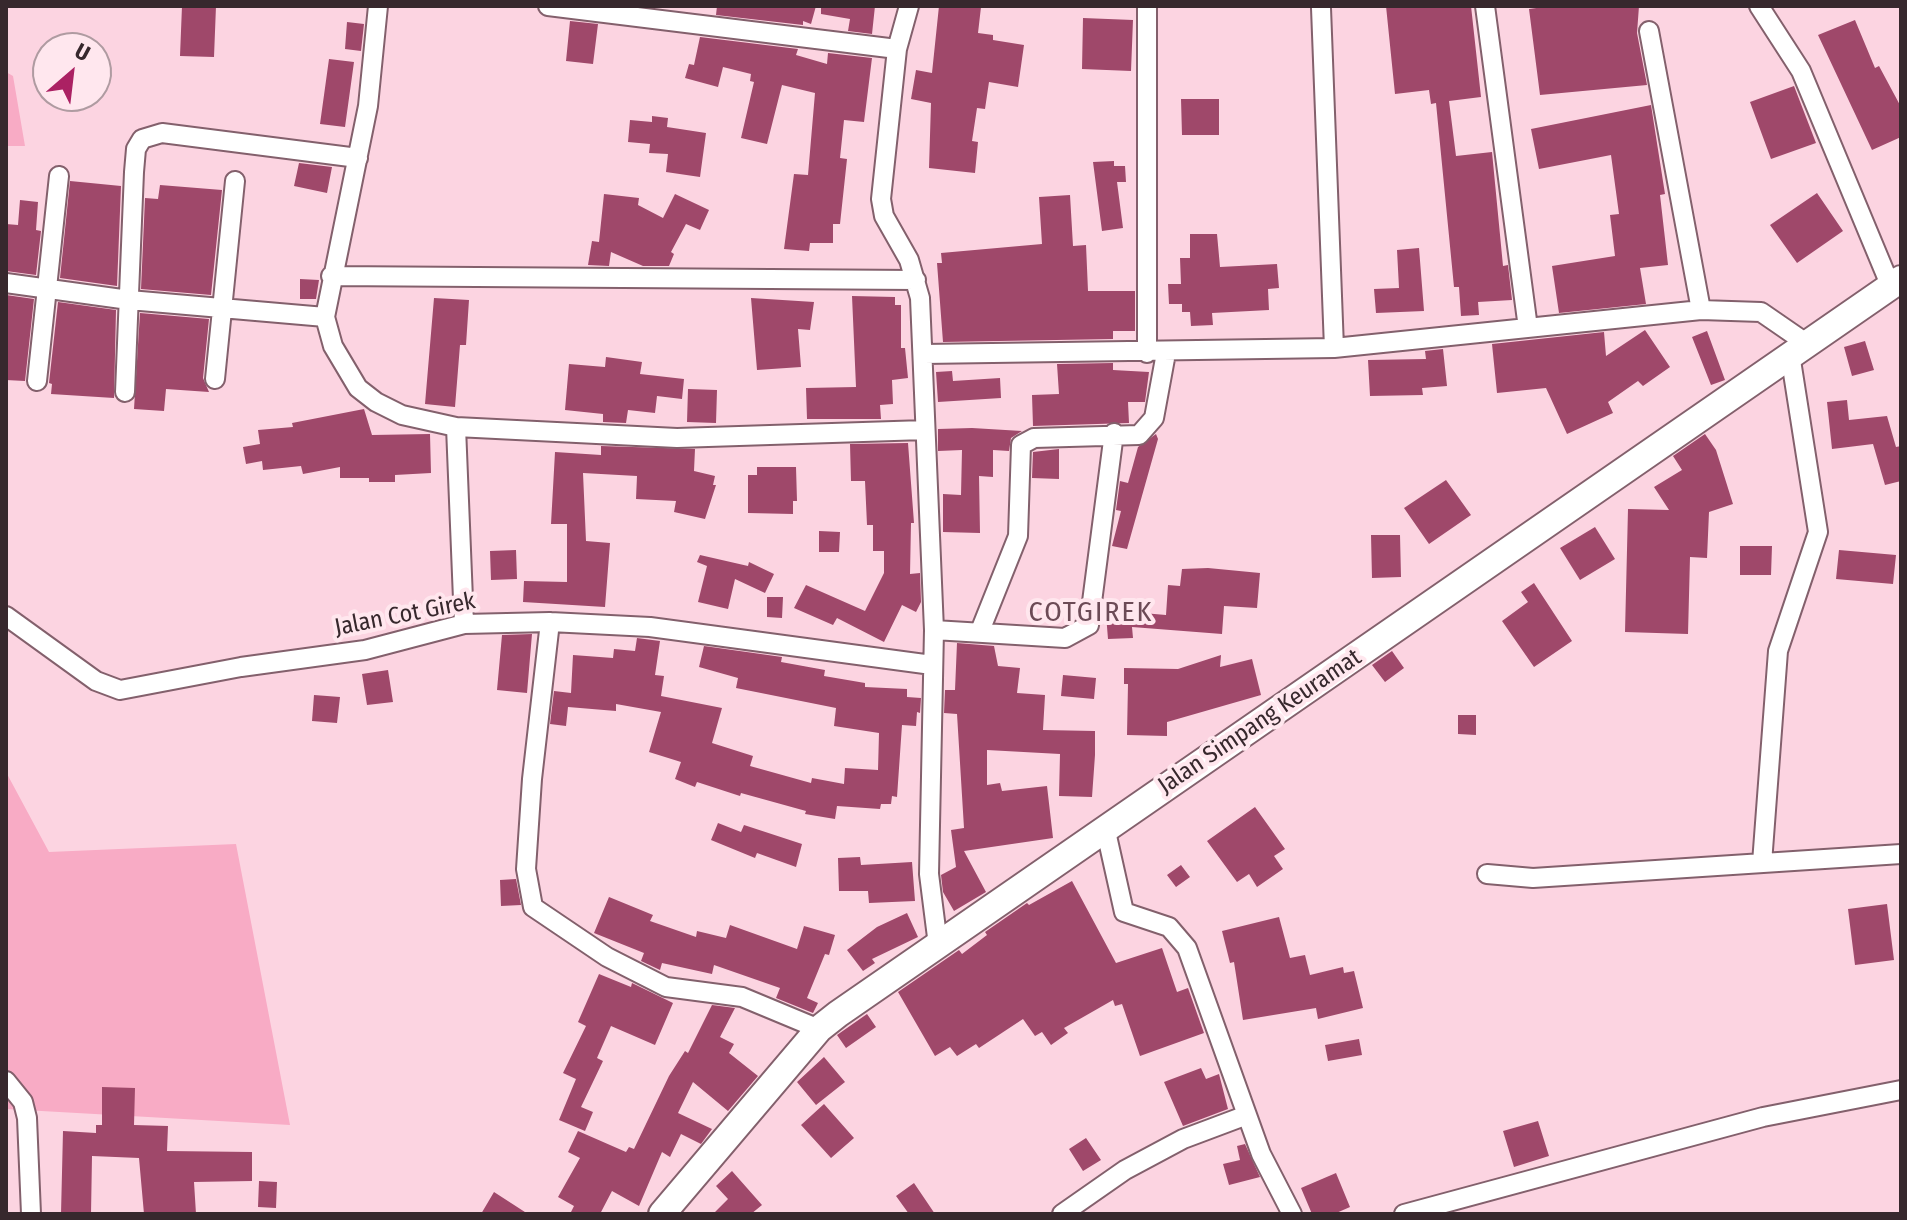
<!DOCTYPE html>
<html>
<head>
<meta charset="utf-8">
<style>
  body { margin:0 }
  #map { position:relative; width:1907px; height:1220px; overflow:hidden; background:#fcd4e1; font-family:"Fira Sans Condensed",sans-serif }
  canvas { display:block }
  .frame { position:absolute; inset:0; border:8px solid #37282d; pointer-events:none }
  .north { position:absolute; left:32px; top:32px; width:80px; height:80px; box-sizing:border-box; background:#ffe7ee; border:2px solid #af9ba1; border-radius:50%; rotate:28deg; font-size:22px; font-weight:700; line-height:32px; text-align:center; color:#37282d }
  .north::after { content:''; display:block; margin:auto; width:28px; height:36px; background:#ab2163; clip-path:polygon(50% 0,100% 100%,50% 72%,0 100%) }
</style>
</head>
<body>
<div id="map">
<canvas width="1907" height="1220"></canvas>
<div class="frame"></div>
<div class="north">U</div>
</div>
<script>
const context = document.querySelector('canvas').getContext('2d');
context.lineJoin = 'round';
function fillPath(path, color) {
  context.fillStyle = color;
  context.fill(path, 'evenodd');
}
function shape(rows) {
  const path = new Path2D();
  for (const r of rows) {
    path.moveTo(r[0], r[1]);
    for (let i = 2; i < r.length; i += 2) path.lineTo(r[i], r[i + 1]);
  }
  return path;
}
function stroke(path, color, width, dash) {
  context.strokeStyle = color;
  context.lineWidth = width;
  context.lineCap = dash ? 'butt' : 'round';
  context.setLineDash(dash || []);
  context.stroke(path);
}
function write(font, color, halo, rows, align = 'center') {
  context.font = font + ' "Fira Sans Condensed",sans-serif';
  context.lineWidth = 8;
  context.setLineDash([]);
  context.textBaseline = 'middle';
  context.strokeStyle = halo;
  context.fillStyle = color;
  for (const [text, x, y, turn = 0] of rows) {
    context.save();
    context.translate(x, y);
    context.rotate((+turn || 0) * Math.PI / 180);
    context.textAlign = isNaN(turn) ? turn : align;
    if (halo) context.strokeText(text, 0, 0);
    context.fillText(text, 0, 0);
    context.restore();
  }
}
fillPath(shape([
  [6,72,13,76,25,146,6,146],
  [6,772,49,852,236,844,290,1125,6,1109]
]), '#f8abc5');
fillPath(shape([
  [182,6,216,6,214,57,180,56],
  [717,6,816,6,811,24,803,21,803,25,716,15],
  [821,6,875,6,872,34,848,31,850,19,821,14],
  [939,6,981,7,978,33,993,35,993,40,1024,45,1018,87,989,82,985,109,977,108,972,141,978,142,975,173,929,168,931,103,911,99,916,70,932,73],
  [1386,6,1471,6,1481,97,1449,101,1456,156,1492,152,1503,266,1508,265,1512,300,1478,302,1479,315,1461,316,1459,287,1454,287,1436,103,1431,104,1429,90,1395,94],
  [1551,6,1639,6,1637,33,1647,85,1540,95,1529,9],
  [1083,18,1133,20,1131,71,1082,69],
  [1855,20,1875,68,1879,66,1901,107,1901,137,1872,150,1818,35],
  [570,21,598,24,593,64,566,61],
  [347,22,364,24,361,51,345,49],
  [700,37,798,49,796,55,827,64,828,53,872,58,864,122,844,120,840,158,847,159,840,224,833,224,833,243,810,243,809,251,784,249,794,174,808,175,815,93,782,85,767,144,741,138,754,82,750,81,751,74,723,67,718,87,685,78,689,64,694,65],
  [329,59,354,62,345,127,320,124],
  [1794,86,1816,143,1771,159,1750,102],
  [1181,99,1219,99,1219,135,1182,135],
  [1651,105,1665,194,1660,195,1668,265,1640,268,1646,304,1559,313,1552,266,1615,256,1610,215,1619,214,1611,155,1539,169,1531,129],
  [652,116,668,118,667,127,706,133,700,177,666,172,668,154,649,153,650,144,628,142,630,120,652,122],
  [1114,161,1114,166,1125,166,1126,182,1117,182,1123,228,1102,231,1093,162],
  [299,163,332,167,327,193,294,186],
  [70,181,121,186,117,286,60,278],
  [160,185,222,190,211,295,141,289,145,198,158,199],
  [1817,193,1843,231,1797,263,1770,225],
  [604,194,639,198,638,205,663,218,675,194,709,210,700,230,686,224,671,252,674,254,669,266,643,266,611,252,609,266,588,265,592,241,599,242],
  [1070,195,1073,246,1086,245,1088,291,1135,291,1135,331,1113,331,1113,339,943,342,937,263,942,263,941,253,1042,244,1039,197],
  [20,200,38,202,36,230,41,231,36,275,6,271,6,224,18,225],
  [1190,234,1217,234,1220,267,1277,264,1279,288,1268,289,1269,310,1212,313,1213,325,1191,326,1190,312,1182,312,1182,304,1169,304,1168,284,1181,284,1180,258,1190,258],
  [1419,248,1424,311,1376,313,1374,289,1399,288,1397,250],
  [300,279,319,280,316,299,300,299],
  [6,295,34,299,25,381,6,380],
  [852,296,895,297,895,305,901,305,901,348,905,348,908,378,892,380,893,404,880,405,881,419,807,419,806,388,856,387],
  [434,298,469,300,466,345,460,345,455,407,425,404],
  [751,298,814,302,810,330,798,329,801,367,757,370],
  [58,302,116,310,114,398,51,394,52,384,49,383],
  [140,313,209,319,203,378,209,392,166,389,164,411,134,409],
  [1645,330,1670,367,1643,386,1638,381,1608,402,1613,413,1567,434,1546,388,1497,393,1492,344,1604,332,1606,356],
  [1707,331,1725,380,1711,385,1692,337],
  [1865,341,1874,370,1852,376,1844,347],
  [1443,349,1447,386,1422,388,1423,395,1370,396,1368,360,1426,359,1425,351],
  [606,357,642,362,640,374,684,379,682,399,657,396,655,413,628,410,626,423,603,422,603,414,565,410,569,364,605,367],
  [1113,363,1113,370,1149,372,1145,402,1128,402,1129,423,1033,426,1032,395,1059,394,1057,364],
  [952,371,953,381,1000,378,1001,398,938,402,936,372],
  [688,389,717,390,716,423,687,422],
  [1847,400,1849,420,1887,416,1896,447,1901,446,1901,481,1885,485,1873,444,1832,449,1827,402],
  [364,409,372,435,430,434,431,473,395,475,395,482,369,482,369,478,340,478,340,467,303,474,301,466,263,470,262,461,246,464,243,447,260,444,258,430,293,427,292,423],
  [972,428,1022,431,1011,438,1009,451,993,450,993,477,979,476,980,533,943,532,943,494,961,495,962,450,938,451,938,429],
  [1156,434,1158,439,1127,549,1112,546,1121,511,1116,510,1120,481,1128,483,1138,447],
  [1705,434,1716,450,1733,504,1709,512,1707,558,1690,557,1688,634,1625,632,1628,509,1669,510,1654,487,1682,470,1673,456],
  [908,443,914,523,911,523,910,574,920,573,921,602,916,612,902,605,884,642,837,618,833,625,794,608,806,585,865,611,884,573,884,551,873,551,873,525,867,525,865,481,851,481,850,444],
  [601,446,695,449,694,471,715,476,713,485,716,485,705,519,674,512,676,501,636,499,637,476,583,473,586,541,610,543,605,607,523,602,524,581,567,582,567,524,551,524,555,452,601,455],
  [1059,449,1059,479,1032,478,1033,452],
  [757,467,796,467,797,501,793,501,793,514,748,513,748,475,757,475],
  [1446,480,1471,515,1429,544,1404,508],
  [1595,527,1615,559,1580,580,1560,548],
  [819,531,840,532,839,552,819,552],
  [1371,535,1400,535,1401,577,1372,578],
  [1740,546,1772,546,1771,575,1740,575],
  [516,550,517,579,491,580,490,551],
  [1839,550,1896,555,1893,584,1836,579],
  [700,555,748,566,749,562,774,574,765,593,735,579,728,609,698,602,707,566,697,562],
  [1208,568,1260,573,1257,608,1224,606,1222,634,1132,627,1133,638,1108,639,1105,602,1130,600,1131,612,1166,615,1168,585,1180,586,1182,569],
  [1534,583,1572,641,1534,667,1502,621,1528,602,1521,592],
  [767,597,783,597,782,618,767,617],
  [532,634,527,693,497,690,502,635],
  [637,638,660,641,655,675,664,676,661,696,722,708,712,743,753,756,750,766,811,783,812,778,844,784,845,768,878,770,879,733,834,726,836,708,736,688,738,678,699,667,704,646,782,657,781,662,825,670,824,676,865,683,865,687,907,689,907,697,921,698,920,713,917,712,916,726,902,725,897,797,892,796,891,804,881,804,880,809,837,806,835,819,805,814,806,811,741,793,740,796,697,782,695,787,675,779,681,762,649,752,661,712,616,704,616,711,568,707,566,726,550,724,554,691,571,693,573,655,613,658,614,649,635,651],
  [957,643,994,646,998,666,1020,668,1017,693,1045,695,1043,730,1095,731,1095,755,1092,797,1059,796,1060,754,987,750,987,785,1000,783,1002,791,1047,786,1053,838,964,851,986,892,954,911,943,892,941,875,956,867,951,830,964,828,957,714,944,713,945,690,955,690],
  [1392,651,1404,668,1385,682,1372,665],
  [1221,655,1220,667,1252,659,1261,695,1167,722,1167,736,1127,735,1128,684,1124,684,1124,668,1178,669],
  [388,670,393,702,367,705,362,674],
  [1063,675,1096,678,1094,699,1061,696],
  [314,695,340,697,337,723,312,721],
  [1458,715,1476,715,1476,735,1458,734],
  [1255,807,1285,849,1274,856,1283,869,1257,887,1249,874,1237,882,1207,841],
  [718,823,741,832,744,825,802,844,796,867,757,853,755,858,711,840],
  [860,857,861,865,912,862,915,901,869,903,868,891,839,891,838,858],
  [1181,865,1190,877,1176,887,1167,875],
  [516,879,521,905,501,906,500,880],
  [1072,881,1116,963,1162,948,1177,992,1188,988,1204,1033,1140,1056,1122,1004,1115,1006,1113,1000,1064,1028,1068,1033,1051,1045,1042,1032,1035,1036,1023,1019,979,1048,976,1044,957,1056,950,1047,935,1056,898,992,959,950,962,954,987,935,985,932,1027,903,1029,905],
  [609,897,653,915,650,921,696,937,697,931,726,938,730,925,797,949,804,926,835,935,829,955,825,954,807,998,818,1003,813,1013,776,998,780,988,714,965,712,974,662,963,660,970,641,961,644,953,594,933],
  [1887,904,1894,960,1855,965,1848,909],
  [907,913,918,937,872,959,875,963,863,971,847,950,877,927],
  [1279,917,1290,958,1305,955,1310,975,1343,967,1344,973,1354,971,1363,1008,1318,1019,1316,1008,1243,1020,1234,962,1230,963,1222,931],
  [599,974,631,987,632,983,673,1003,655,1045,611,1026,597,1058,603,1061,581,1107,593,1112,585,1131,559,1120,576,1079,563,1073,586,1026,578,1022],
  [712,1005,735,1008,720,1037,734,1044,729,1053,758,1076,728,1111,693,1082,678,1113,712,1129,701,1144,681,1134,670,1157,662,1152,639,1206,612,1191,600,1214,570,1214,574,1206,558,1197,580,1158,568,1152,578,1131,626,1152,629,1147,634,1149,669,1076,685,1051,688,1053],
  [867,1014,876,1027,846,1048,837,1035],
  [1359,1039,1362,1055,1328,1061,1325,1045],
  [824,1057,845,1082,816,1105,797,1082],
  [1201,1068,1206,1079,1219,1074,1228,1109,1183,1126,1164,1082],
  [102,1087,135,1088,134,1125,168,1126,167,1151,252,1152,252,1181,194,1182,196,1214,144,1214,139,1158,92,1156,91,1214,61,1214,63,1131,96,1133,96,1125,102,1125],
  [824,1104,854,1138,831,1158,801,1125],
  [1538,1121,1549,1156,1514,1167,1503,1131],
  [1086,1138,1101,1160,1083,1171,1069,1149],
  [1245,1144,1260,1177,1229,1185,1223,1164,1240,1160,1237,1146],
  [732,1171,762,1205,751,1214,713,1214,728,1199,716,1186],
  [1336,1173,1350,1207,1334,1214,1312,1214,1301,1188],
  [259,1181,277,1182,276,1208,258,1207],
  [914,1183,935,1214,909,1214,896,1196],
  [494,1192,528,1214,481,1214]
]), '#9f486a');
const street = shape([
  [548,6,897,49],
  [909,6,897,49,881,199,884,216,909,260,920,298,934,630,929,874,938,945],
  [1485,6,1528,328],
  [1759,6,1801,71,1891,287],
  [1321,8,1334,348],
  [1649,31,1701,310],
  [331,276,916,280],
  [6,283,129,300,325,317,368,106,378,6],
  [325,317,333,346,358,388,376,402,402,415,456,427],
  [1147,353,1147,6],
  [924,354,1334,348,1701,310,1761,312,1806,343],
  [215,379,235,181],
  [37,381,59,176],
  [125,392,134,172,136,149,142,139,162,133,358,158],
  [6,616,96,681,120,690,241,667,365,650,464,624,550,622,650,627,932,665],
  [550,622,532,779,526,869,533,907,607,957,666,987,742,997,819,1029],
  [464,624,456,427,677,438,925,430],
  [934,630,1065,638,1089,625,1114,433],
  [980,631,1018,536,1021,445,1034,438,1139,435,1154,418,1166,353],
  [1105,827,1124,912,1169,927,1187,948,1261,1154,1292,1214],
  [1762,863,1778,651,1818,532,1790,354],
  [1487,874,1533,878,1901,854],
  [6,1081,23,1102,27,1118,31,1214],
  [1062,1214,1125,1170,1183,1139,1247,1115],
  [1404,1214,1763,1117,1901,1090]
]);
const secondary = shape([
  [662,1214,819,1029,838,1014,1901,279]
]);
stroke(street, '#83606c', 22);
stroke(secondary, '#83606c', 30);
stroke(street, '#fff', 18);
stroke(secondary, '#fff', 26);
write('24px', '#37282d', '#ffe7ee', [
  ["Jalan Cot Girek",405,615,-11],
  ["Jalan Simpang Keuramat",1260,722,-34]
]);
context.letterSpacing = '2px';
write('28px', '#6c4b56', '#ffe7ee', [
  ["COTGIREK",1091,613]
]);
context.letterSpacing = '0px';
</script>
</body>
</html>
